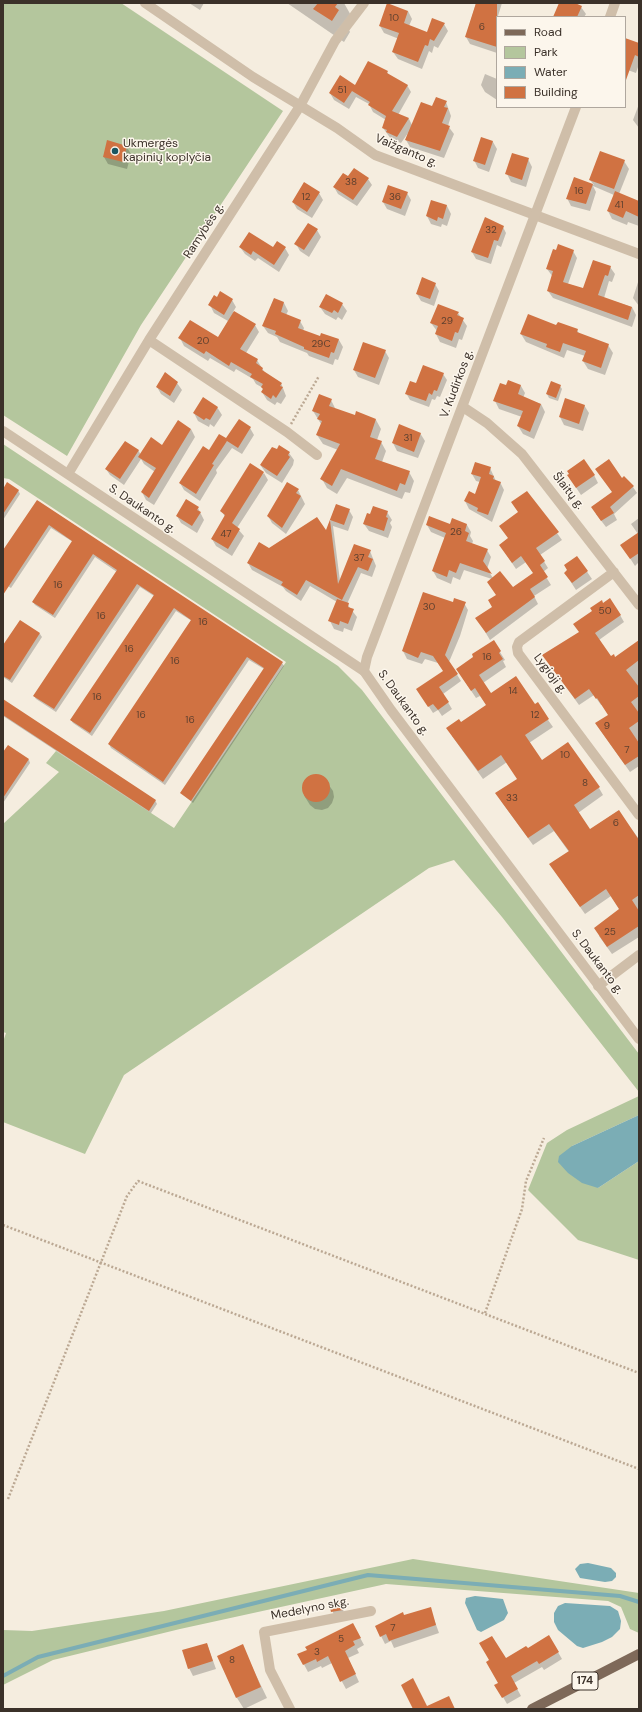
<!DOCTYPE html>
<html>
<head>
<meta charset="utf-8">
<style>
  body { margin:0 }
  #map { position:relative; width:642px; height:1712px; overflow:hidden; background:#f5eddf; font-family:"DM Sans",sans-serif }
  canvas { display:block }
  .frame { position:absolute; inset:0; border:4px solid #3b3129; pointer-events:none }
  .legend { position:absolute; left:496px; top:16px; width:130px; height:92px; box-sizing:border-box; background:#fcf6ec; border:1px solid #afa79e; margin:0; padding:5px 7px; list-style:none; font-size:12px; color:#3b3129 }
  .legend li { display:flex; align-items:center; gap:8px; height:20px }
  .legend b { width:20px; border:1px solid #afa79e }
</style>
</head>
<body>
<div id="map">
<canvas width="642" height="1712"></canvas>
<div class="frame"></div>
<ul class="legend">
<li><b style="height:5px;background:#7e6959"></b>Road</li>
<li><b style="height:11px;background:#b4c69d"></b>Park</li>
<li><b style="height:11px;background:#7badb5"></b>Water</li>
<li><b style="height:11px;background:#d07242"></b>Building</li>
</ul>
</div>
<script>
const context = document.querySelector('canvas').getContext('2d');
context.lineJoin = 'round';
function fillPath(path, color) {
  context.fillStyle = color;
  context.fill(path, 'evenodd');
}
function shape(rows) {
  const path = new Path2D();
  for (const r of rows) {
    if (r.length === 3) {
      path.moveTo(r[0] + r[2], r[1]);
      path.arc(r[0], r[1], r[2], 0, 2 * Math.PI);
      continue;
    }
    path.moveTo(r[0], r[1]);
    for (let i = 2; i < r.length; i += 2) path.lineTo(r[i], r[i + 1]);
  }
  return path;
}
function stroke(path, color, width, dash) {
  context.strokeStyle = color;
  context.lineWidth = width;
  context.lineCap = dash ? 'butt' : 'round';
  context.setLineDash(dash || []);
  context.stroke(path);
}
function write(font, color, halo, rows, align = 'center') {
  context.font = font + ' "DM Sans",sans-serif';
  context.lineWidth = 3;
  context.setLineDash([]);
  context.textBaseline = 'middle';
  context.strokeStyle = halo;
  context.fillStyle = color;
  for (const [text, x, y, turn = 0] of rows) {
    context.save();
    context.translate(x, y);
    context.rotate((+turn || 0) * Math.PI / 180);
    context.textAlign = isNaN(turn) ? turn : align;
    if (halo) context.strokeText(text, 0, 0);
    context.fillText(text, 0, 0);
    context.restore();
  }
}
fillPath(shape([
  [3,3,121,3,283,111,141,325,67,456,3,415],
  [3,444,338,666,362,690,639,1054,639,1092,502,917,454,860,429,868,124,1075,85,1154,3,1122,3,1042,6,1033,3,1032,3,824,59,772,46,763,56,751,174,828,286,662,9,479,3,478],
  [639,1096,639,1115,572,1146,598,1188,639,1161,639,1260,578,1240,528,1190,547,1143,567,1130],
  [413,1559,639,1593,639,1633,630,1629,621,1607,608,1601,386,1584,180,1629,53,1660,3,1685,3,1630,32,1631,164,1611]
]), '#b4c69d');
fillPath(shape([
  [639,1115,639,1161,598,1188,582,1183,568,1173,558,1162,559,1156,572,1146],
  [588,1563,611,1568,616,1573,616,1577,612,1581,605,1582,580,1578,575,1569,580,1564],
  [475,1596,503,1599,508,1613,504,1620,481,1632,477,1630,465,1603,466,1598],
  [565,1603,610,1606,618,1611,621,1621,620,1629,612,1637,602,1642,583,1648,577,1646,558,1630,554,1622,554,1613,558,1606]
]), '#7badb5');
fillPath(shape([
  [189,3,204,3,200,10],
  [287,3,344,3,353,19,348,28,350,32,344,42],
  [476,3,502,3,498,16,501,17,497,17,497,53,470,44,466,37],
  [560,3,572,3,581,7,586,14,584,17,554,17],
  [408,11,412,19,409,26,428,33,444,24,448,31,438,48,434,46,432,53,429,51,422,69,398,59,393,52,399,39,384,33,380,26],
  [626,39,639,44,639,64,636,73,625,69],
  [387,72,389,75,407,85,411,92,398,115,409,119,412,125,433,107,446,102,451,116,448,126,454,134,444,158,410,147,406,140,408,133,401,143,391,139,383,128,386,120,373,112,369,104,356,97,349,109,334,100,330,93,356,86],
  [485,74,497,79,497,100,485,92,481,85],
  [639,104,639,128,633,120],
  [482,138,493,142,497,149,489,172,478,168,474,160],
  [126,146,131,154,127,169,108,164,104,157],
  [528,159,532,167,526,187,511,182,507,174],
  [624,161,629,169,619,194,639,204,639,226,628,222,627,225,612,219,608,211,614,195,593,186,596,192,590,211,571,206,567,198,574,178,594,185,590,180],
  [348,178,368,179,372,185,357,206,338,194,334,187],
  [319,193,323,200,312,218,297,209,293,202],
  [407,193,411,200,405,216,387,209,383,202],
  [432,201,447,206,451,214,447,226,442,224,441,227,431,224,427,216],
  [503,227,506,233,501,247,497,245,491,264,476,259,472,252],
  [317,230,321,237,309,257,300,251,296,244],
  [240,247,285,248,289,255,279,272,258,258,255,261,245,254],
  [557,251,573,251,577,258,568,284,584,289,610,267,615,274,612,282,609,281,604,298,632,307,636,315,632,327,553,298,548,291,553,277,547,269],
  [639,279,639,306,633,298],
  [435,284,439,291,434,306,421,301,417,294],
  [274,299,284,303,288,311,286,315,300,321,304,328,303,331,321,337,339,340,343,347,338,360,335,359,333,365,309,356,307,353,280,342,277,337,268,333,263,326],
  [232,300,236,307,233,312,255,325,259,332,246,353,257,360,265,373,281,383,286,396,281,404,277,402,275,405,267,400,262,392,263,388,256,384,253,379,236,369,234,372,210,358,208,361,184,346,180,338,218,339,228,321,214,313,210,305],
  [342,304,347,311,342,320,338,317,336,320,325,314,320,307],
  [458,313,467,326,462,340,459,339,456,348,440,342,436,334,437,331,431,323],
  [557,326,577,330,580,335,608,345,613,353,605,375,588,369,583,361,585,356,567,350,564,358,526,342,521,334],
  [385,351,389,358,379,385,358,377,354,370],
  [443,374,447,380,440,397,437,396,435,400,432,399,429,407,410,400,406,393,417,385],
  [177,383,182,390,174,403,161,394,157,387],
  [551,383,560,386,562,389,558,401,549,398,547,394],
  [521,386,525,393,523,398,541,404,545,412,534,439,523,434,518,426,522,417,499,409,495,401,507,387],
  [331,400,336,410,355,416,376,420,381,429,377,440,381,442,386,451,382,462,409,472,414,481,410,493,405,492,402,499,347,478,337,494,327,488,322,479,338,450,323,444,317,435,321,424,313,411],
  [584,405,589,413,583,431,564,425,560,417],
  [217,407,222,415,214,427,210,424,209,427,198,421,194,413],
  [250,428,254,435,242,454,232,448,216,470,217,473,200,501,184,490,180,483,209,451],
  [191,429,195,437,154,505,146,500,142,492,155,472,144,464,141,459,124,485,110,475,106,469,138,450,141,455,163,446],
  [420,433,425,441,418,458,397,451,393,443],
  [277,450,289,453,294,460,293,465,282,483,266,473,261,466],
  [490,468,496,481,500,482,504,490,492,522,469,509,465,501,476,495,480,482,476,481,472,474],
  [264,473,268,480,237,528,244,536,232,556,216,546,212,539,225,517,222,511],
  [594,475,598,483,581,495,573,483],
  [601,475,622,480,633,487,637,493,614,514,617,520,606,527,596,514,613,493],
  [18,490,20,494,3,520,3,491],
  [298,490,305,504,286,534,272,523,268,516],
  [527,492,562,540,540,555,548,568,543,572,551,585,534,596,538,604,490,640,481,625,493,607,497,595,492,579,464,570,460,580,453,577,451,584,437,578,433,571,445,538,431,532,427,525,450,525,452,519,467,525,471,532,470,536,473,541,472,544,487,550,491,557,487,569,493,578,513,588,534,574,526,562,516,569,500,545,509,539],
  [38,501,282,663,284,666,193,803,181,793,264,669,249,660,165,785,111,748,109,744,192,621,176,611,92,736,73,723,71,720,154,596,140,587,56,712,36,699,34,696,117,572,95,557,55,618,35,605,33,602,73,542,51,528,11,588,3,583,3,552],
  [336,505,349,510,353,517,348,531,333,526,340,581,370,551,376,566,372,577,361,573,347,604,357,617,352,631,344,628,343,632,334,629,330,621,337,602,310,586,301,601,286,591,283,587,252,570,248,563,269,550,326,532],
  [198,508,204,520,197,533,181,523,177,516],
  [387,512,392,520,390,523,392,527,388,538,369,531,364,524],
  [639,518,639,562,635,566,626,552,638,534,631,524],
  [577,557,592,579,576,590,565,573],
  [464,603,468,610,460,636,449,662,461,681,443,694,452,709,442,716,438,710,433,713,422,696,444,671,438,663,425,659,422,664,407,659,403,651,453,604],
  [603,604,620,615,624,622,599,640,611,658,615,658,639,642,639,766,630,772,596,724,609,715,602,705,601,705,594,695,579,705,548,662,580,633],
  [20,621,40,634,42,637,12,683,3,677,3,647],
  [493,641,505,660,503,661,506,667,483,683,491,694,535,705,548,720,553,727,529,743,541,762,599,788,603,795,578,813,590,830,618,811,639,839,639,937,612,954,599,936,620,910,611,896,585,914,550,864,569,852,554,831,533,845,501,801,518,779,507,762,483,779,452,736,461,723,487,706,480,696,476,698,462,677],
  [3,700,155,800,157,804,151,813,3,716],
  [3,754,29,760,30,763,3,803],
  [312,775,318,775,324,778,333,791,334,797,332,803,328,808,322,810,315,809,310,805,305,797,303,791,303,785,306,779],
  [341,1602,344,1613,334,1615,330,1604],
  [430,1608,439,1633,394,1648,391,1641,385,1644,376,1626],
  [357,1632,364,1645,357,1649,359,1653,348,1658,359,1682,346,1689,332,1663,322,1668,321,1666,308,1672,299,1655],
  [549,1637,562,1659,544,1670,542,1667,514,1683,521,1696,507,1704,496,1685,500,1683,491,1661,505,1659,527,1650],
  [207,1644,216,1669,193,1676,189,1668],
  [242,1646,267,1698,244,1709,237,1698]
]), '#0003');
stroke(shape([
  [3,1676,38,1657,368,1575,620,1596,639,1602]
]), '#7badb5', 4);
fillPath(shape([
  [318,3,338,3,335,7,339,10,332,21,313,9],
  [387,3,408,11,404,23,427,32,432,18,445,23,434,41,430,39,428,46,425,45,418,62,392,52,399,33,379,26],
  [476,3,497,3,497,47,465,37],
  [559,3,575,3,582,6,577,17,553,17],
  [625,38,639,43,639,57,635,55,626,80],
  [368,61,388,71,387,73,408,85,392,111,409,118,397,137,386,132,387,130,382,128,386,116,368,105,370,102,352,91,344,103,329,93,340,75,355,85],
  [436,97,447,101,444,107,448,108,442,123,450,126,440,151,405,140,421,102,432,106],
  [481,137,493,141,485,165,473,161],
  [107,140,127,146,123,162,103,157],
  [600,151,625,160,614,189,589,180],
  [512,153,529,158,522,180,505,174],
  [354,168,369,178,353,200,333,187,343,173,348,176],
  [574,177,593,184,586,204,566,199],
  [304,182,320,192,307,212,292,202],
  [388,185,408,192,401,209,382,202],
  [615,191,639,201,639,217,626,211,623,218,607,211],
  [431,200,447,205,443,219,438,217,437,221,426,216],
  [485,217,504,226,498,241,494,240,488,258,471,252],
  [308,223,318,229,304,250,294,244],
  [249,232,273,247,277,241,286,247,274,265,253,251,251,255,239,247],
  [558,244,574,250,563,282,583,288,593,260,611,266,608,276,605,275,598,295,632,307,628,320,547,291,553,271,546,269,553,249,556,250],
  [422,277,436,283,430,299,416,294],
  [220,291,233,299,224,315,208,305,214,295,217,297],
  [326,294,343,303,338,313,334,310,332,313,319,307],
  [274,298,284,302,281,312,301,320,298,328,320,336,321,333,339,339,334,353,331,352,329,358,304,349,304,347,275,334,276,331,262,326],
  [438,304,459,312,457,315,464,318,458,333,455,332,452,341,435,334,438,326,430,323],
  [234,311,256,324,240,349,258,359,256,363,263,368,262,370,282,383,280,386,283,387,276,398,273,395,271,399,261,392,263,389,261,387,263,384,250,377,252,374,231,362,229,366,206,351,204,354,178,338,190,320,218,337],
  [528,314,556,325,558,322,578,329,577,332,609,344,601,368,582,361,586,351,563,343,560,352,546,347,547,344,520,334],
  [363,342,386,350,375,378,353,370],
  [423,365,444,373,437,391,434,390,432,395,429,393,426,401,405,394,410,381,416,383],
  [165,372,178,382,170,396,156,387],
  [508,380,521,385,518,394,541,404,530,432,517,426,523,411,493,401,500,383,506,385],
  [551,381,561,385,556,398,546,394],
  [319,394,332,399,329,406,355,415,356,411,376,419,370,437,382,441,375,459,410,471,405,485,400,483,397,491,341,469,332,486,320,479,340,444,316,435,322,421,317,419,320,414,312,411],
  [203,397,218,407,210,420,206,418,204,420,193,413],
  [565,398,585,405,579,424,559,417],
  [239,419,251,427,238,448,227,441,212,464,214,465,196,494,179,483,203,446,209,450,219,434,226,438],
  [178,420,191,429,149,498,141,492,156,468,138,457,151,437,162,445],
  [399,424,421,433,414,452,392,443],
  [125,441,139,450,120,479,105,469],
  [279,445,290,452,288,455,290,457,277,476,260,465,272,447,277,449],
  [584,459,595,475,576,488,567,475,569,474,567,471],
  [609,459,622,478,624,476,634,486,610,507,614,513,601,521,591,507,612,492,595,469],
  [475,462,491,467,489,474,494,476,493,479,501,482,488,515,477,511,478,508,464,501,469,491,475,494,481,477,471,474],
  [250,463,264,472,232,523,240,529,228,549,211,539,225,515,220,511],
  [7,482,19,490,3,514,3,489],
  [287,482,299,489,296,493,301,496,282,528,267,516],
  [527,491,559,532,536,548,545,561,540,565,548,577,530,589,535,597,486,633,475,618,492,607,488,600,496,595,487,582,500,571,513,587,533,573,521,556,512,563,499,545,508,538,499,526,518,512,511,502],
  [186,499,199,507,197,510,201,512,192,526,176,516],
  [37,500,283,662,191,801,180,793,264,668,247,657,163,782,108,744,191,620,174,608,90,733,70,720,154,595,137,584,54,709,33,696,117,570,93,554,53,615,32,602,72,541,49,525,3,595,3,550],
  [336,504,350,509,344,525,330,520,338,584,354,544,371,550,368,557,373,559,368,571,358,567,342,600,306,580,297,595,281,585,283,582,247,563,259,542,269,548,317,517,326,530],
  [373,506,388,511,386,517,388,518,384,531,363,524,367,513,370,514],
  [429,516,450,524,452,518,467,524,465,531,469,533,466,541,488,549,483,561,492,574,460,563,456,573,449,570,447,577,432,571,446,533,426,525],
  [639,532,639,553,630,559,620,545],
  [577,556,588,571,572,583,564,573,567,570,564,565],
  [423,592,453,602,454,598,466,602,445,655,458,674,439,687,449,702,438,710,433,704,428,707,416,689,443,671,433,656,421,652,418,658,402,651],
  [610,598,621,615,595,633,611,656,614,654,615,657,639,640,639,660,626,670,639,687,639,696,631,702,639,713,639,721,629,728,639,743,639,756,625,765,595,723,608,715,597,698,596,699,589,689,575,699,542,655,579,632,573,624,592,611,590,608,602,600,603,603],
  [337,599,349,603,348,607,354,609,348,624,340,621,339,625,328,621],
  [20,620,40,633,10,680,3,676,3,645],
  [494,640,501,651,499,653,503,659,479,675,491,693,516,676,535,704,538,702,549,719,525,735,542,760,568,742,600,787,574,805,590,829,619,810,639,840,639,895,632,900,639,911,639,926,607,947,594,928,619,909,606,889,580,907,549,864,569,851,549,824,528,838,495,793,517,779,501,755,478,771,446,728,459,719,461,722,486,705,475,688,471,691,456,669,473,657,472,654],
  [3,699,156,800,149,811,3,715],
  [8,745,29,759,3,798,3,752],
  [316,788,14],
  [341,1601,343,1610,331,1612,329,1603],
  [431,1607,436,1625,389,1641,386,1634,380,1637,375,1626,403,1612,404,1615],
  [353,1623,361,1638,353,1641,355,1645,345,1651,356,1674,340,1682,328,1656,317,1662,316,1659,303,1665,297,1654,307,1650,305,1647],
  [549,1635,559,1652,539,1664,537,1661,511,1676,518,1689,502,1698,494,1685,498,1683,486,1662,489,1660,479,1643,492,1636,506,1658,526,1646,528,1648],
  [207,1643,213,1661,188,1669,182,1650],
  [243,1644,261,1687,236,1698,217,1656],
  [413,1678,427,1706,449,1696,455,1709,413,1709,401,1685]
]), '#d07242');
stroke(shape([
  [291,424,319,376],
  [3,1225,639,1469],
  [485,1313,522,1209,526,1181,544,1138],
  [8,1499,127,1196,138,1181,639,1373]
]), '#bba893', 2.5, [2, 2]);
stroke(shape([
  [145,3,253,77,337,128,375,155,639,254],
  [149,340,287,432,317,455],
  [463,407,487,423,522,454,639,605],
  [3,431,364,671],
  [68,474,149,340,300,106,335,41,364,3],
  [614,572,519,642,517,647,518,653,639,815],
  [598,986,639,955],
  [290,1709,270,1670,264,1632,371,1611]
]), '#cfbea9', 10);
stroke(shape([
  [610,17,615,3],
  [576,107,367,657,364,671,391,710,639,1039]
]), '#cfbea9', 10);
stroke(shape([
  [532,1709,639,1654]
]), '#7e6959', 10);
for (const [x, y, r, color] of [
  [115,151,4,"#1b5661"]
]) {
  const dot = new Path2D();
  dot.arc(x, y, r, 0, 2 * Math.PI);
  context.fillStyle = color;
  context.fill(dot);
  stroke(dot, '#fcf6ec', 1.5);
}
write('10px', '#60412f', null, [
  ["10",394,18],
  ["6",482,27],
  ["51",342,90],
  ["38",351,182],
  ["16",579,191],
  ["12",306,197],
  ["36",395,197],
  ["41",619,205],
  ["32",491,230],
  ["29",447,321],
  ["20",203,341],
  ["29C",321,344],
  ["31",408,438],
  ["26",456,532],
  ["47",226,534],
  ["37",359,558],
  ["16",58,585],
  ["30",429,607],
  ["50",605,611],
  ["16",101,616],
  ["16",203,622],
  ["16",129,649],
  ["16",487,657],
  ["16",175,661],
  ["14",513,691],
  ["16",97,697],
  ["16",141,715],
  ["12",535,715],
  ["16",190,720],
  ["9",607,726],
  ["7",627,750],
  ["10",565,755],
  ["8",585,783],
  ["33",512,798],
  ["6",616,823],
  ["25",610,932],
  ["7",393,1628],
  ["5",341,1639],
  ["3",317,1652],
  ["8",232,1660]
]);
for (const [x, y, w] of [
  [585,1681,26]
]) {
  const box = new Path2D();
  box.roundRect(x - w / 2, y - 9, w, 18, 3);
  context.fillStyle = '#fcf6ec';
  context.fill(box);
  stroke(box, '#3b3129', 1);
}
write('bold 11px', '#3b3129', null, [
  ["174",585,1681]
]);
write('12px', '#3b3129', '#fcf6ec', [
  ["Ukmergės",123,144],
  ["kapinių koplyčia",123,158]
], 'left');
write('12px', '#3b3129', '#fcf6ec', [
  ["Vaižganto g.",406,151,23],
  ["Ramybės g.",204,231,-57],
  ["V. Kudirkos g.",457,384,-69],
  ["Šlaitų g.",568,491,52],
  ["S. Daukanto g.",142,509,34],
  ["Lygioji g.",550,674,53],
  ["S. Daukanto g.",403,703,54],
  ["S. Daukanto g.",597,962,53],
  ["Medelyno skg.",310,1609,-11]
]);
</script>
</body>
</html>
